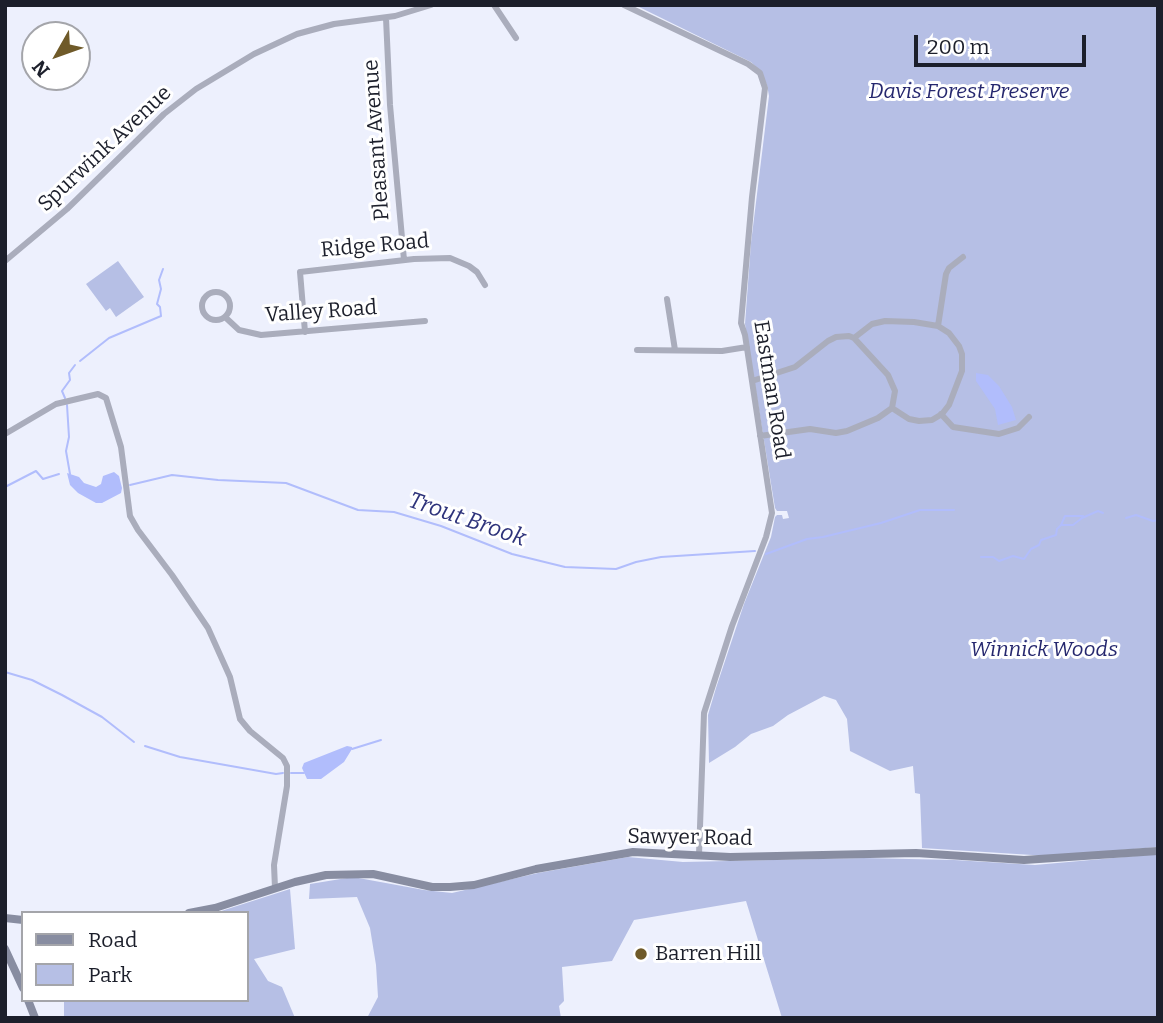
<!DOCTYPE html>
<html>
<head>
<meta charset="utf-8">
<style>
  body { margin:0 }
  #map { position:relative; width:1163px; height:1023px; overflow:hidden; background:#edf0fd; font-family:Bitter,serif }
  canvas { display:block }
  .frame { position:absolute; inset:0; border:7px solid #1c1f2b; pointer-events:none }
  .legend { position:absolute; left:21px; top:911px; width:228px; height:91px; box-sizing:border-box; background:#fff; border:2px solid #a4a5aa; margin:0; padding:9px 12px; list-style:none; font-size:21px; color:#1c1f2b }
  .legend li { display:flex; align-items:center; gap:14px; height:35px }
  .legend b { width:35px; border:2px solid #a4a5aa }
  .north { position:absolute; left:21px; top:21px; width:70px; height:70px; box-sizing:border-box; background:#fff; border:2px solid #a4a5aa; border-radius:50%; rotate:230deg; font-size:19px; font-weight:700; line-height:28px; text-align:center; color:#1c1f2b }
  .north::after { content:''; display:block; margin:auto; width:24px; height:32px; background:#6f5a29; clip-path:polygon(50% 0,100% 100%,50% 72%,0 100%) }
  .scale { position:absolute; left:914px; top:35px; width:172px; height:32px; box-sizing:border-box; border:4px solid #1c1f2b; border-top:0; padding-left:9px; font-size:21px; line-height:24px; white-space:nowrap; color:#1c1f2b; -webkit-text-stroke:5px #fff; paint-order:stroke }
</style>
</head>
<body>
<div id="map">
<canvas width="1163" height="1023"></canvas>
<div class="frame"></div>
<ul class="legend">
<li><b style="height:9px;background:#888da1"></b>Road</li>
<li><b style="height:19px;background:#b6bfe5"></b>Park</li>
</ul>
<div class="north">N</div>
<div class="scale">200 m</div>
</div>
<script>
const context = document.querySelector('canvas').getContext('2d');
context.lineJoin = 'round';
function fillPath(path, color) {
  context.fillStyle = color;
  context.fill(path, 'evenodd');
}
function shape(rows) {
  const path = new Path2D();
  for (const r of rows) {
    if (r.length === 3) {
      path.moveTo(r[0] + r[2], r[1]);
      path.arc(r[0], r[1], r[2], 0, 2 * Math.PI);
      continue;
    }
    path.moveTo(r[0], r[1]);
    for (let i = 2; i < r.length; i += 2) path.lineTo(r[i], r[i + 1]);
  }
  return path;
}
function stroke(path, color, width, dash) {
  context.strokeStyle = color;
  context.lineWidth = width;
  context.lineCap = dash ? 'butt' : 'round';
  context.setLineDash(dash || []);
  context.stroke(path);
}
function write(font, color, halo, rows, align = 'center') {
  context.font = font + ' Bitter,serif';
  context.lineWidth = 6;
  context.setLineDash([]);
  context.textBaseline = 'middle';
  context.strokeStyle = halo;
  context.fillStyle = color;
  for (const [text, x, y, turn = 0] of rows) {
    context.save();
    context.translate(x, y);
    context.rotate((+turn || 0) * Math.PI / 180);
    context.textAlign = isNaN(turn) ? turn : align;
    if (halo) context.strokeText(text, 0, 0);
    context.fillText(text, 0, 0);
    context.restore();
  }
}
fillPath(shape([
  [635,5,1158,5,1158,847,1048,856,922,848,920,794,915,793,913,766,890,771,850,751,847,719,836,700,824,696,788,715,773,726,751,734,735,747,709,763,708,715,716,688,744,604,771,537,775,517,777,515,782,515,783,519,789,518,787,511,777,511,775,508,745,324,751,243,769,96,767,85,760,71,751,62],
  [118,261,144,297,116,317,110,308,106,311,86,284],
  [1158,854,1158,1018,782,1018,746,901,634,920,612,961,562,967,564,1001,559,1006,561,1018,367,1018,378,997,376,965,370,928,357,897,309,899,310,884,353,877,424,890,452,893,538,873,628,857,683,862,864,858,954,860,1035,865],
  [290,889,295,949,254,959,268,981,282,987,295,1018,64,1018,64,1000,247,1000,247,913,215,913]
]), '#b6bfe5');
fillPath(shape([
  [976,373,988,375,999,386,1012,407,1016,420,998,425,995,409,976,381],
  [114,472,119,476,122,488,121,493,102,503,96,503,78,493,70,485,67,473,79,477,84,483,96,487,101,484,103,476],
  [347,746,352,747,352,749,344,762,321,779,307,779,302,768,304,763]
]), '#b1bdfc');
stroke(shape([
  [80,361,109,338,161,316,160,307,157,304,161,289,159,280,163,269],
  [65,398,62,391,70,380,69,373,75,365],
  [67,405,69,437,66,451,70,474],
  [130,485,172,475,218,480,286,483,358,510,394,512,441,526,512,554,565,567,616,569,636,562,661,557,755,551],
  [5,487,36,471,43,479,59,474],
  [1126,518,1136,515,1153,521,1158,520],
  [1061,525,1065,516,1083,516],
  [766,554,807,539,823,537,881,523,920,510,954,510],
  [981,557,993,557,999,561,1013,556,1024,559,1031,549,1039,545,1041,540,1056,535,1057,529,1061,525,1073,525,1082,518,1098,511,1103,513],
  [5,672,32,680,62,695,102,717,134,742],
  [145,746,180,757,276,774,283,773],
  [352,749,381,740],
  [291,773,304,773]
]), '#b1bdfc', 2);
stroke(shape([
  [494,5,516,38],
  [624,5,748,64,760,73,765,88,752,197,741,323,745,335,772,513,766,537,732,626,704,713,699,855],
  [386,18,390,105,404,260],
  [5,261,67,209,164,114,196,89,254,54,297,34,334,24,395,16,431,5],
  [216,306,14],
  [667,299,675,350],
  [225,317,239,330,261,335,425,321],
  [938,326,946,274,949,268,963,257],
  [305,332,300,272,414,259,450,258,469,266,477,272,485,285],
  [854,338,872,324,885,321,914,322,938,326,949,333,959,346,962,354,962,371,949,405,942,414,932,420,919,421,909,419,892,408],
  [637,350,722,351,747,347],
  [752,381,795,367,828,341,836,337,849,336,854,338,888,375,895,391,892,408,878,418,847,431,836,433,810,429,760,436],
  [941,414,953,427,999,434,1018,428,1029,417],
  [5,434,56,404,98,394,106,398,121,447,130,516,138,530,172,575,208,628,230,677,240,719,250,731,283,758,287,766,287,786,274,865,275,888]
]), '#aaadbc', 6);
stroke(shape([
  [189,913,215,908,295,882,326,875,373,874,432,887,450,887,474,885,536,869,633,852,730,857,916,853,1024,860,1158,851],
  [5,918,23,920],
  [5,949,23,988],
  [28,1000,35,1018]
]), '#888da1', 8);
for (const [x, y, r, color] of [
  [641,954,7,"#6f5a29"]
]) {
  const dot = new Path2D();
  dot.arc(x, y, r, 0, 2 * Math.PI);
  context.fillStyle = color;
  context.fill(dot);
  stroke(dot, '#fff', 2.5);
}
write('italic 21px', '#25276e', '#fff', [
  ["Davis Forest Preserve",969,92],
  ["Winnick Woods",1044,650]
]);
write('21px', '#1c1f2b', '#fff', [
  ["Pleasant Avenue",377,140,-94],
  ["Spurwink Avenue",105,149,-43],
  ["Ridge Road",375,246,-5],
  ["Valley Road",321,312,-4],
  ["Eastman Road",771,390,81],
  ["Sawyer Road",690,838,1]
]);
write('21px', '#1c1f2b', '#fff', [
  ["Barren Hill",655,954]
], 'left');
write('italic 23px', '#2e337b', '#fff', [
  ["Trout Brook",467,520,19]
]);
</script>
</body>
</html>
